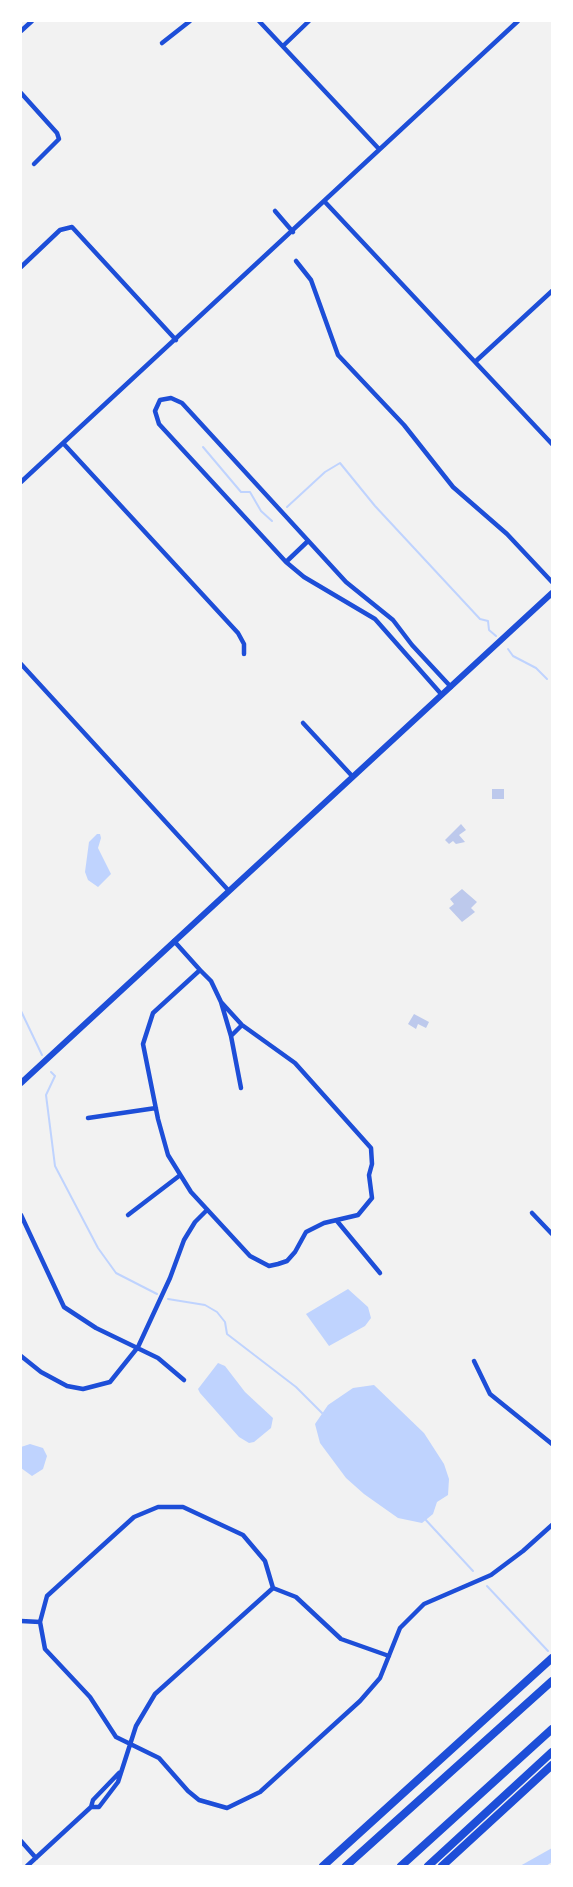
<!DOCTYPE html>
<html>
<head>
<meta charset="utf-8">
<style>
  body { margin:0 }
  #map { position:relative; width:573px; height:1887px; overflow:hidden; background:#f2f2f2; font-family:"Open Sans",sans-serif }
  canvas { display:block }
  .frame { position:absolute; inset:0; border:22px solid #fff; pointer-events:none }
</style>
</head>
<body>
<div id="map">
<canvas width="573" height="1887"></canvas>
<div class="frame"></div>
</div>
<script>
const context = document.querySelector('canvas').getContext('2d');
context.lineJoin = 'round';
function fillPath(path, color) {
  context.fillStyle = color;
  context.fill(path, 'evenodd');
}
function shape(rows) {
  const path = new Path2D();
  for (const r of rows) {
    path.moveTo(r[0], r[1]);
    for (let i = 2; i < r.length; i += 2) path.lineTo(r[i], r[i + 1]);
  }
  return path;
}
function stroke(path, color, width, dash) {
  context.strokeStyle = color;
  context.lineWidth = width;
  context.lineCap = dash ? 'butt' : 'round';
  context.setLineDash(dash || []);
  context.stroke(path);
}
fillPath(shape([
  [97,834,100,834,101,838,98,848,111,874,98,887,88,880,85,872,89,842],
  [348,1289,368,1307,371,1318,365,1326,329,1346,306,1314],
  [218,1363,225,1366,245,1392,273,1418,271,1428,254,1442,249,1443,239,1437,200,1393,198,1389],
  [374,1385,424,1433,444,1464,449,1479,448,1495,437,1502,433,1514,422,1523,398,1518,364,1494,346,1478,320,1443,315,1424,328,1405,353,1388],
  [30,1444,43,1448,47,1456,43,1469,32,1476,21,1468,21,1447],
  [552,1848,552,1862,546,1866,520,1866]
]), '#bfd3fe');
stroke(shape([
  [203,447,241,492,250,492,261,511,272,521],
  [287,507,325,472,340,463,375,506,480,619,488,621,489,630,496,636],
  [508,649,513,656,536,668,547,679],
  [21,1011,42,1055],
  [51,1072,55,1076,46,1095,55,1166,98,1248,116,1273,157,1294],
  [168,1299,205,1305,217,1312,225,1322,227,1334,296,1387,322,1413],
  [424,1518,473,1571],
  [487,1586,548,1651]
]), '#bfd3fe', 2);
fillPath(shape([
  [492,789,504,789,504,799,492,799],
  [461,824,466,830,459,835,465,842,456,844,453,841,449,844,445,840],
  [462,889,477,902,471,908,475,912,462,922,449,908,454,904,450,899],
  [414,1014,429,1022,426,1028,418,1024,416,1029,408,1024]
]), '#bdc9ec');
stroke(shape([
  [259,21,379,149],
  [21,31,32,21],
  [162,43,190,21],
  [283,46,309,21],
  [21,93,57,133,59,139,34,164],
  [325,202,552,444],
  [275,211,293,232],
  [296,261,311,280,338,355,404,425,453,487,507,534,552,582],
  [21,267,60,230,72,227,176,340],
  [476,361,552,291],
  [63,443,238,633,244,644,244,654],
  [21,482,518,21],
  [286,562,308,541],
  [21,664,229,891],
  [442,695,375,619,304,577,286,562,159,424,155,411,160,400,171,398,182,403,346,582,393,620,412,645,451,687],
  [303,723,353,777],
  [174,941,200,970,153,1013,143,1044,158,1119,168,1155,191,1192,250,1256,269,1266,278,1264,287,1261,295,1252,306,1232,324,1223,358,1215,372,1198,369,1175,372,1164,371,1148,295,1063,242,1025,221,1002],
  [200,970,211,981,221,1002,231,1036,241,1088],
  [231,1036,242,1025],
  [88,1118,156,1108],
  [532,1213,552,1234],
  [21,1215,64,1307,96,1328,158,1358,184,1380],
  [128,1215,179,1176],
  [337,1221,380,1273],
  [21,1356,41,1372,67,1386,83,1389,110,1382,138,1347,170,1278,184,1240,195,1222,207,1210],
  [474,1361,490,1394,552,1444],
  [21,1621,40,1622],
  [389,1656,341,1639,296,1597,273,1588,265,1561,243,1535,183,1507,158,1507,134,1517,47,1596,40,1622,45,1649,90,1697,116,1737,159,1758,188,1791,199,1800,227,1808,260,1792,360,1701,380,1678,400,1628,424,1604,491,1575,523,1551,552,1525],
  [91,1807,99,1807,118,1782,136,1726,155,1694,273,1588],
  [21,1841,36,1858],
  [27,1866,91,1807,93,1800,119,1773]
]), '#1d4ed8', 4.5);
stroke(shape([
  [21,1083,552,593]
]), '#1d4ed8', 6);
stroke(shape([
  [323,1866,552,1658],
  [346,1866,552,1681],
  [401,1866,552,1729],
  [428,1866,552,1752],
  [442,1866,552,1765]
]), '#1d4ed8', 8);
</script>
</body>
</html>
